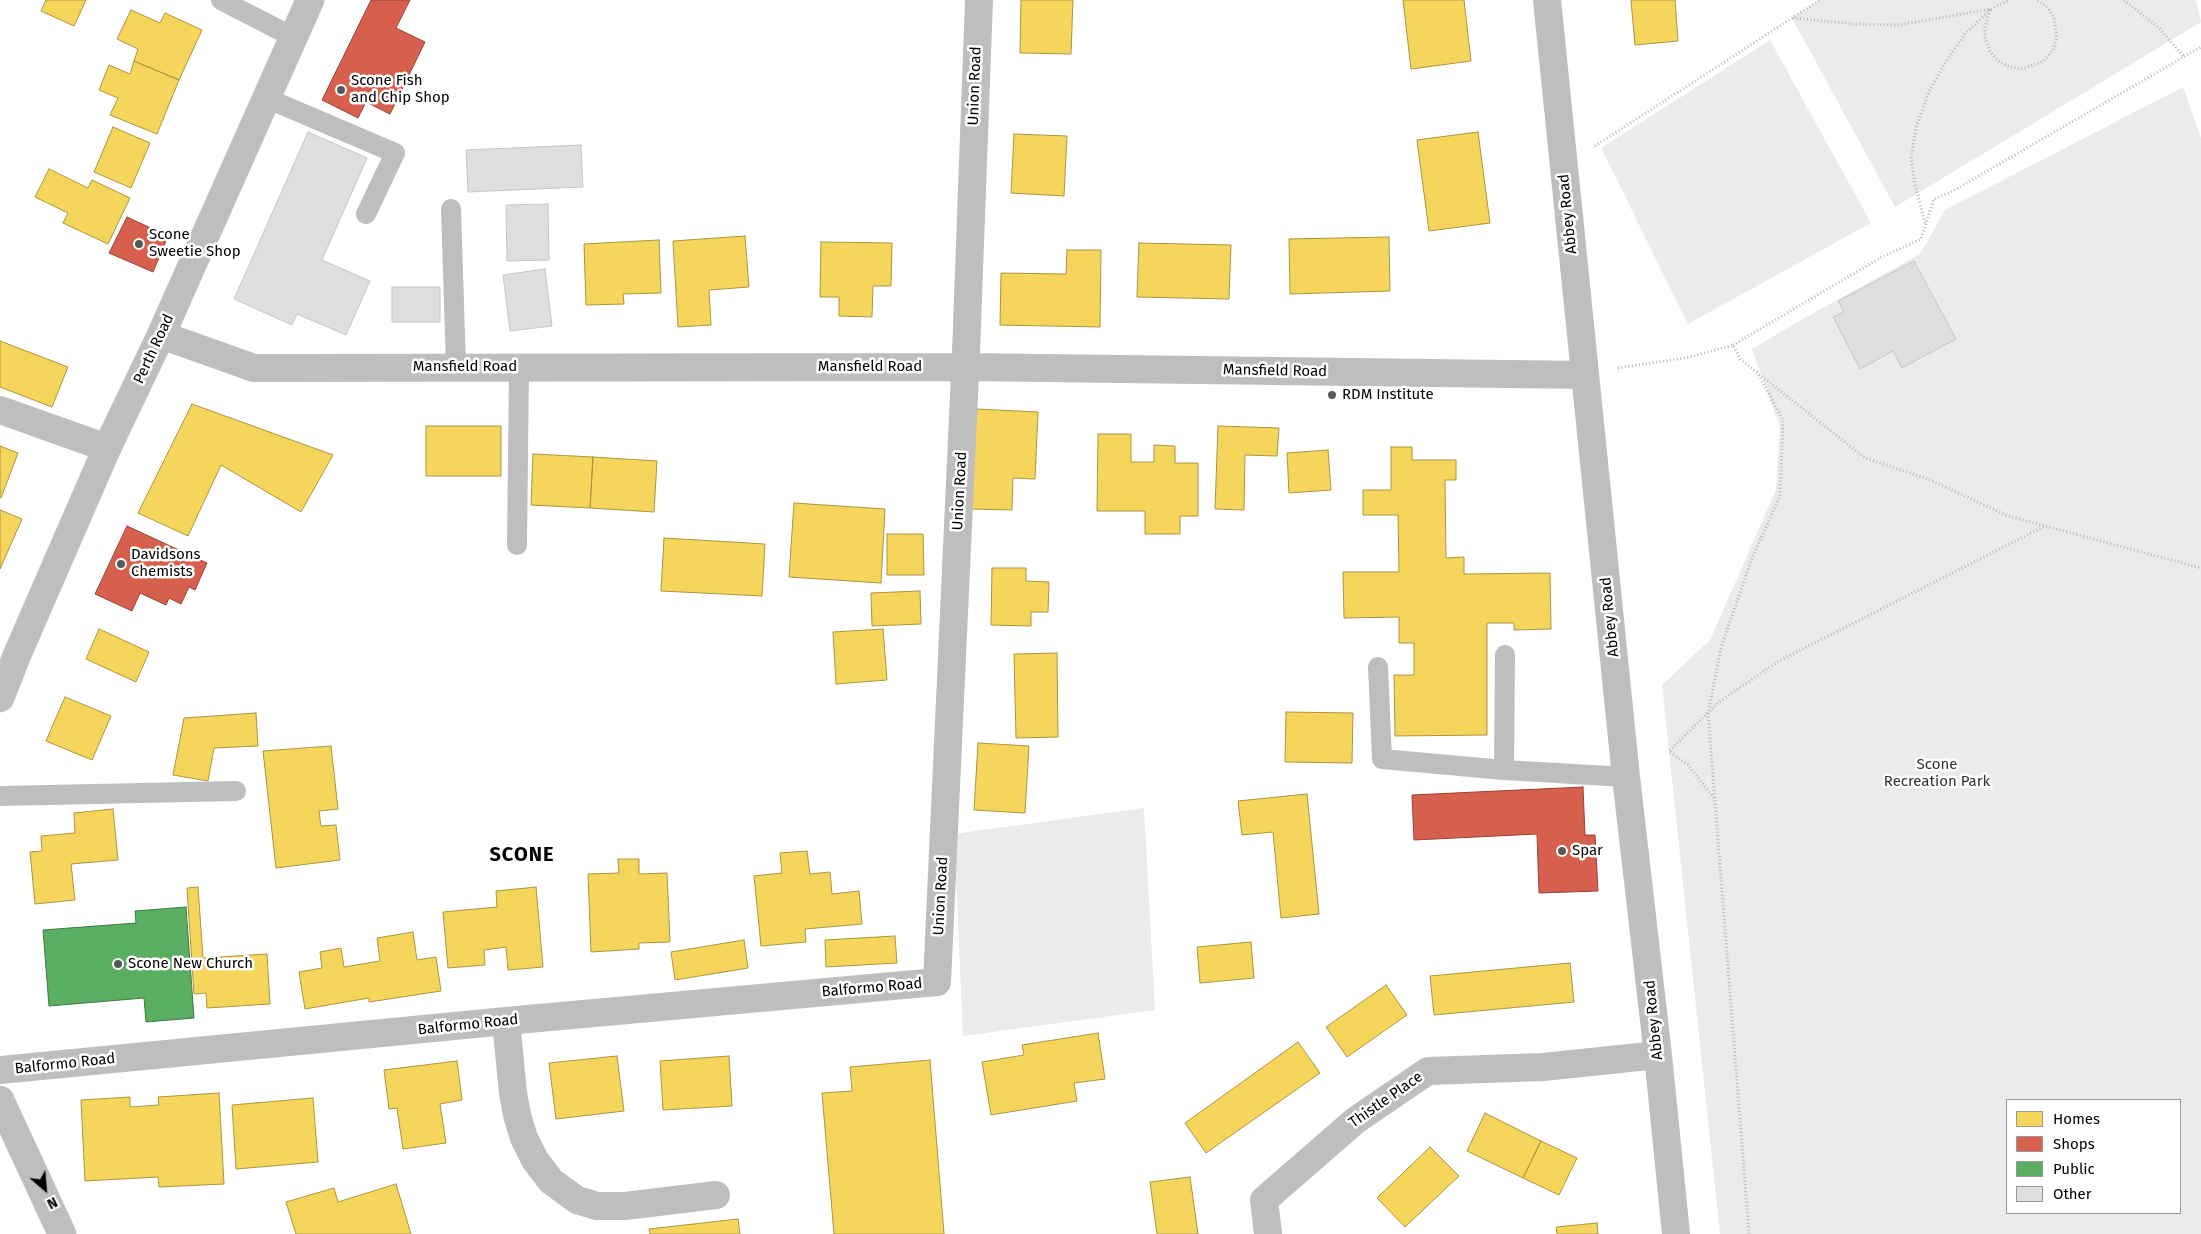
<!DOCTYPE html>
<html>
<head>
<meta charset="utf-8">
<style>
  body { margin:0 }
  #map { position:relative; width:2201px; height:1234px; overflow:hidden; background:#fff; font-family:"Fira Sans",sans-serif }
  canvas { display:block }
  .legend { position:absolute; left:2006px; top:1099px; width:175px; height:115px; box-sizing:border-box; background:#fff; border:1px solid #999; margin:0; padding:6px 9px; list-style:none; font-size:15px; color:#000 }
  .legend li { display:flex; align-items:center; gap:10px; height:25px }
  .legend b { width:25px; border:1px solid #999 }
  .north { position:absolute; left:20px; top:1164px; width:50px; height:50px; -webkit-text-stroke:4px #fff; paint-order:stroke; rotate:153deg; font-size:14px; font-weight:700; line-height:20px; text-align:center; color:#000 }
  .north::after { content:''; display:block; margin:auto; width:18px; height:22px; background:#000; clip-path:polygon(50% 0,100% 100%,50% 72%,0 100%) }
</style>
</head>
<body>
<div id="map">
<canvas width="2201" height="1234"></canvas>
<ul class="legend">
<li><b style="height:14px;background:#f6d55c"></b>Homes</li>
<li><b style="height:14px;background:#d6604d"></b>Shops</li>
<li><b style="height:14px;background:#5aae61"></b>Public</li>
<li><b style="height:14px;background:#dedede"></b>Other</li>
</ul>
<div class="north">N</div>
</div>
<script>
const context = document.querySelector('canvas').getContext('2d');
context.lineJoin = 'round';
function fillPath(path, color) {
  context.fillStyle = color;
  context.fill(path, 'evenodd');
}
function shape(rows) {
  const path = new Path2D();
  for (const r of rows) {
    path.moveTo(r[0], r[1]);
    for (let i = 2; i < r.length; i += 2) path.lineTo(r[i], r[i + 1]);
  }
  return path;
}
function stroke(path, color, width, dash) {
  context.strokeStyle = color;
  context.lineWidth = width;
  context.lineCap = dash ? 'butt' : 'round';
  context.setLineDash(dash || []);
  context.stroke(path);
}
function write(font, color, halo, rows, align = 'center') {
  context.font = font + ' "Fira Sans",sans-serif';
  context.lineWidth = 5;
  context.setLineDash([]);
  context.textBaseline = 'middle';
  context.strokeStyle = halo;
  context.fillStyle = color;
  for (const [text, x, y, turn = 0] of rows) {
    context.save();
    context.translate(x, y);
    context.rotate((+turn || 0) * Math.PI / 180);
    context.textAlign = isNaN(turn) ? turn : align;
    if (halo) context.strokeText(text, 0, 0);
    context.fillText(text, 0, 0);
    context.restore();
  }
}
fillPath(shape([
  [1820,0,2196,0,2201,22,1895,207,1792,18],
  [1770,40,1871,223,1688,324,1601,148],
  [2183,87,2201,138,2201,1234,1720,1234,1662,685,1710,640,1776,490,1780,427,1752,349,1801,320,1920,254,1945,210],
  [2007,1100,2180,1100,2180,1213,2007,1213],
  [1144,808,1155,1010,963,1036,954,834]
]), '#ebebeb');
const homes = shape([
  [46,0,86,0,74,26,41,11,46,0],
  [1021,0,1073,0,1071,54,1020,53,1021,0],
  [1403,0,1464,0,1471,61,1411,69,1403,0],
  [1631,0,1675,0,1678,41,1635,45,1631,0],
  [131,10,160,23,165,13,202,30,179,80,134,61,138,49,117,39,131,10],
  [134,61,179,80,157,134,110,115,118,98,99,90,109,65,130,74,134,61],
  [113,127,150,143,131,188,94,172,113,127],
  [1478,132,1490,223,1429,231,1417,140,1478,132],
  [1014,134,1067,136,1064,196,1011,193,1014,134],
  [49,169,88,188,92,180,130,198,108,244,63,223,68,213,35,197,49,169],
  [745,236,749,287,709,290,711,325,678,327,673,241,745,236],
  [1389,237,1390,291,1290,294,1289,239,1389,237],
  [659,240,661,293,623,294,624,304,586,305,584,244,659,240],
  [821,242,892,243,891,286,873,286,872,317,839,316,839,297,820,297,821,242],
  [1139,243,1231,245,1229,299,1137,297,1139,243],
  [1067,250,1101,250,1100,327,1000,325,1001,273,1066,274,1067,250],
  [0,341,68,367,52,407,0,387,0,341],
  [192,404,333,455,301,512,221,465,188,536,138,513,192,404],
  [976,409,1038,412,1035,479,1013,478,1012,510,971,509,976,409],
  [426,426,501,426,501,476,426,476,426,426],
  [1218,426,1279,428,1277,456,1245,455,1244,510,1215,509,1218,426],
  [1098,434,1131,434,1131,462,1154,462,1154,445,1175,446,1175,463,1198,463,1198,516,1180,516,1180,534,1145,534,1145,511,1097,511,1098,434],
  [0,446,18,453,1,498,0,498,0,446],
  [1391,447,1412,447,1412,460,1456,460,1456,480,1445,480,1446,558,1464,557,1464,574,1550,573,1551,629,1514,630,1514,623,1487,623,1487,735,1395,736,1394,675,1414,675,1414,643,1399,643,1399,617,1344,618,1343,572,1399,572,1398,515,1363,515,1363,490,1391,490,1391,447],
  [1328,450,1331,490,1289,493,1287,453,1328,450],
  [533,454,593,457,590,508,531,505,533,454],
  [593,457,657,461,654,512,590,508,593,457],
  [794,503,885,509,881,583,789,577,794,503],
  [0,510,22,519,0,569,0,510],
  [887,534,923,534,924,575,887,575,887,534],
  [664,538,765,544,762,596,661,591,664,538],
  [992,568,1026,568,1026,581,1049,582,1048,612,1031,612,1031,626,991,625,992,568],
  [920,591,921,624,872,626,871,593,920,591],
  [99,629,149,652,136,682,86,659,99,629],
  [883,629,887,680,836,684,833,632,883,629],
  [1057,653,1058,737,1016,738,1014,654,1057,653],
  [65,697,111,716,92,760,46,741,65,697],
  [1286,712,1353,713,1352,763,1285,762,1286,712],
  [256,713,258,746,214,748,208,781,173,775,184,718,256,713],
  [978,743,1029,746,1025,813,974,810,978,743],
  [331,746,338,809,319,811,321,826,336,825,340,860,276,868,263,751,331,746],
  [1307,794,1319,914,1281,918,1273,832,1242,835,1238,801,1307,794],
  [113,809,118,860,71,864,75,900,35,904,30,852,42,851,41,836,75,833,74,813,113,809],
  [807,851,810,874,830,872,832,894,859,891,862,924,805,929,806,942,761,946,754,876,782,873,780,853,807,851],
  [618,859,639,859,639,874,667,873,670,942,639,943,639,949,591,952,588,874,619,873,618,859],
  [198,887,203,958,267,954,270,1004,207,1008,206,993,194,994,187,888,198,887],
  [536,887,543,967,508,970,506,947,484,950,485,965,448,968,443,912,497,907,496,891,536,887],
  [413,932,417,960,436,957,441,991,369,1002,369,998,305,1009,299,972,322,968,320,952,341,948,344,967,380,961,377,938,413,932],
  [895,936,897,963,826,967,825,940,895,936],
  [744,940,748,968,675,980,671,952,744,940],
  [1251,942,1254,978,1200,983,1197,947,1251,942],
  [1570,963,1574,1002,1434,1015,1430,976,1570,963],
  [1386,985,1407,1015,1347,1057,1326,1027,1386,985],
  [1098,1033,1105,1079,1074,1083,1077,1101,991,1115,982,1062,1024,1055,1022,1045,1098,1033],
  [1298,1042,1320,1073,1206,1153,1185,1123,1298,1042],
  [617,1056,624,1111,556,1119,549,1063,617,1056],
  [729,1056,732,1106,663,1110,660,1061,729,1056],
  [930,1060,944,1234,834,1234,822,1093,852,1091,850,1067,930,1060],
  [457,1061,462,1100,440,1104,446,1143,403,1149,397,1108,389,1109,384,1070,457,1061],
  [219,1093,224,1184,159,1187,158,1177,85,1181,81,1100,130,1097,130,1107,159,1105,158,1097,219,1093],
  [313,1098,318,1162,236,1169,232,1105,313,1098],
  [1485,1113,1541,1141,1523,1178,1467,1151,1485,1113],
  [1541,1141,1577,1158,1559,1195,1523,1178,1541,1141],
  [1430,1147,1459,1176,1405,1227,1377,1198,1430,1147],
  [1190,1177,1198,1234,1157,1234,1150,1182,1190,1177],
  [396,1184,411,1234,296,1234,286,1202,334,1188,338,1202,396,1184],
  [738,1219,740,1234,650,1234,649,1229,738,1219],
  [1597,1223,1598,1234,1557,1234,1556,1227,1597,1223]
]);
fillPath(homes, '#f6d55c');
stroke(homes, '#ac9540', 1);
const shops = shape([
  [371,0,410,0,396,28,425,42,390,114,366,102,358,118,322,100,371,0],
  [127,217,168,236,153,272,109,253,127,217],
  [127,526,207,563,195,590,189,587,181,604,169,598,166,605,140,593,132,611,95,594,127,526],
  [1583,787,1585,835,1595,835,1598,891,1539,893,1537,834,1414,840,1412,795,1583,787]
]);
fillPath(shops, '#d6604d');
stroke(shops, '#964336', 1);
const public = shape([
  [186,907,194,1018,146,1022,144,998,49,1006,43,930,136,923,135,911,186,907]
]);
fillPath(public, '#5aae61');
stroke(public, '#3f7a44', 1);
const building = shape([
  [308,132,367,158,322,260,370,281,346,335,297,314,292,325,234,299,308,132],
  [581,145,583,187,468,192,466,150,581,145],
  [548,204,549,260,507,261,506,205,548,204],
  [1914,261,1956,339,1902,368,1893,351,1860,369,1833,317,1844,312,1838,301,1914,261],
  [545,269,552,326,510,331,503,275,545,269],
  [392,287,440,287,440,322,392,322,392,287]
]);
fillPath(building, '#dedede');
stroke(building, '#c6c6c6', 1);
const primary = shape([
  [0,698,17,655,107,448,161,335,310,0],
  [0,1100,62,1234]
]);
stroke(primary, '#dbdbdb', 29);
stroke(shape([
  [2124,0,2159,28,2184,57],
  [1990,10,1985,27,1985,39,1990,51,1998,61,2010,67,2023,69,2044,61,2053,50,2057,38,2054,17,2048,8,2037,0],
  [1793,18,1856,24,1898,25,1991,9,2009,0],
  [1595,146,1820,0],
  [1925,223,1915,185,1911,157,1916,127,1929,92,1945,63,1965,34,1991,9],
  [1733,345,1880,258,1921,239,1934,199,1951,192,2201,47],
  [1618,368,1690,357,1733,345,1740,359,1865,458,1928,479,2008,516,2201,568],
  [1714,798,1688,765,1669,751,1719,702,1779,661,2045,526],
  [1749,1234,1708,713,1721,648,1752,558,1780,496,1783,420,1757,372]
]), '#b9b9b9', 3, [1, 2.5]);
stroke(shape([
  [221,0,293,37],
  [266,98,395,153,366,214],
  [451,209,456,367],
  [517,545,519,367],
  [1378,667,1382,759,1504,770,1626,777],
  [1504,770,1505,655],
  [0,796,236,791]
]), '#bebebe', 20);
stroke(shape([
  [1547,0,1626,777,1658,1055,1676,1234],
  [161,335,254,368,965,367,1585,375],
  [0,410,107,448],
  [506,1021,513,1093,517,1115,524,1138,535,1160,551,1181,577,1200,597,1206,625,1206,716,1195],
  [0,1070,506,1021,937,982,966,352,979,0],
  [1268,1234,1264,1200,1356,1120,1428,1071,1543,1067,1658,1055]
]), '#bebebe', 28);
stroke(primary, '#bebebe', 28);
for (const [x, y, r, color] of [
  [341,90,5,"#595959"],
  [139,244,5,"#595959"],
  [1332,395,5,"#595959"],
  [121,564,5,"#595959"],
  [1562,851,5,"#595959"],
  [118,964,5,"#595959"]
]) {
  const dot = new Path2D();
  dot.arc(x, y, r, 0, 2 * Math.PI);
  context.fillStyle = color;
  context.fill(dot);
  stroke(dot, '#fff', 2);
}
write('15px', '#000', '#fff', [
  ["Scone Fish",351,81],
  ["and Chip Shop",351,98],
  ["Scone",149,235],
  ["Sweetie Shop",149,252],
  ["RDM Institute",1342,395],
  ["Davidsons",131,555],
  ["Chemists",131,572],
  ["Spar",1572,851],
  ["Scone New Church",128,964]
], 'left');
write('15px', '#000', '#fff', [
  ["Union Road",975,86,-88],
  ["Abbey Road",1568,214,-96],
  ["Perth Road",154,349,-65],
  ["Mansfield Road",465,367],
  ["Mansfield Road",870,367],
  ["Mansfield Road",1275,371,1],
  ["Union Road",960,491,-87],
  ["Abbey Road",1610,617,-96],
  ["Union Road",941,896,-87],
  ["Balformo Road",872,988,-5],
  ["Abbey Road",1654,1020,-96],
  ["Balformo Road",468,1025,-6],
  ["Balformo Road",65,1064,-6],
  ["Thistle Place",1386,1100,-35]
]);
write('15px', '#313131', '#fff', [
  ["Scone",1937,765],
  ["Recreation Park",1937,782]
]);
context.letterSpacing = '1px';
write('bold 20px', '#000', '#fff', [
  ["SCONE",522,855]
]);
context.letterSpacing = '0px';
</script>
</body>
</html>
